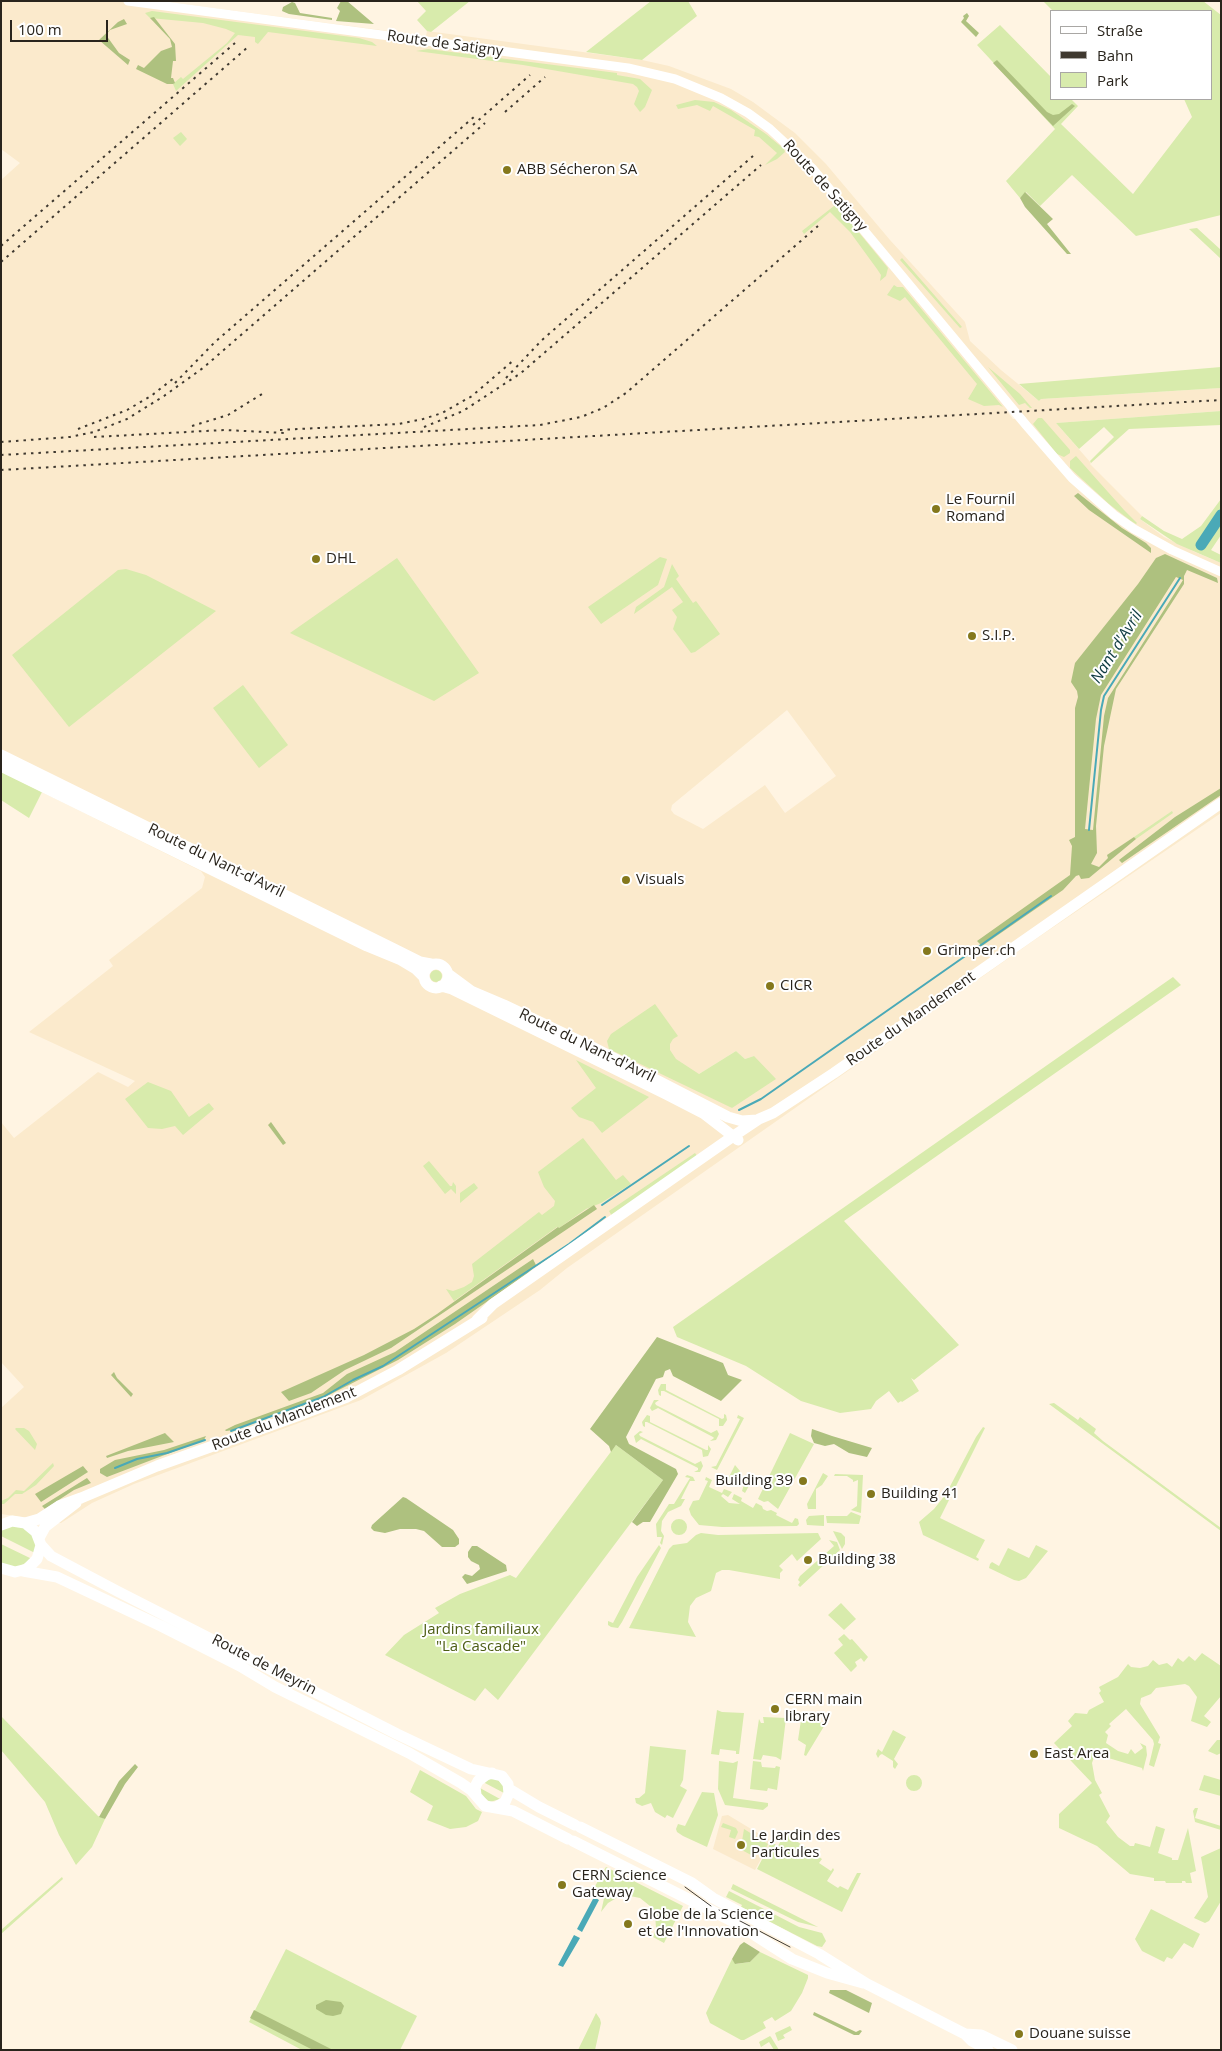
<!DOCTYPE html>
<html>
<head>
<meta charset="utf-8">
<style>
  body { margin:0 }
  #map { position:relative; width:1222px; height:2051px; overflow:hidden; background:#fff4e2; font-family:"Open Sans",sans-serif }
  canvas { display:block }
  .frame { position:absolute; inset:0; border:2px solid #29241c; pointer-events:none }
  .legend { position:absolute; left:1050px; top:10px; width:162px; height:90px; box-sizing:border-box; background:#fff; border:1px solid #a9a7a4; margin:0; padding:6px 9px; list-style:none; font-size:15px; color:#29241c }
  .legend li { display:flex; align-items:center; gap:10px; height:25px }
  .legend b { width:25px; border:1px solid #a9a7a4 }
  .scale { position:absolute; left:10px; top:20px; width:98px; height:22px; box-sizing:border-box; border:2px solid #29241c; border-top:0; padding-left:6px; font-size:15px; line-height:18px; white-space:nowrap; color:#29241c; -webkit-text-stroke:4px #fff; paint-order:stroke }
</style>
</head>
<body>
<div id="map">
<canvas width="1222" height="2051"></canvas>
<div class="frame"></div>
<ul class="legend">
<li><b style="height:6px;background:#fff"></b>Straße</li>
<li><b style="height:6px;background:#3f3930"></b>Bahn</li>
<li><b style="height:14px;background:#d8ebac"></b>Park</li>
</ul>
<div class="scale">100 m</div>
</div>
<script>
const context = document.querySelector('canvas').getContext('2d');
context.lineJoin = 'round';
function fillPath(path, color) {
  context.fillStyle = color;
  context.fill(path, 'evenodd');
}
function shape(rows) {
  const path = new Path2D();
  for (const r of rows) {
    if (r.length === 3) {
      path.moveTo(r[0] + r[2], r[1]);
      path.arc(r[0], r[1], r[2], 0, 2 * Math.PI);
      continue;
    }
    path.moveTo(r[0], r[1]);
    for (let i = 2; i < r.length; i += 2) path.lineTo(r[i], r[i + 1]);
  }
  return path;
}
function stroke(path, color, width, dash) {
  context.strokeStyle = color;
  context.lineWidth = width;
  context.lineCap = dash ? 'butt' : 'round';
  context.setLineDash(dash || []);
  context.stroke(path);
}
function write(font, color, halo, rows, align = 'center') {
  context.font = font + ' "Open Sans",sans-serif';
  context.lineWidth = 4;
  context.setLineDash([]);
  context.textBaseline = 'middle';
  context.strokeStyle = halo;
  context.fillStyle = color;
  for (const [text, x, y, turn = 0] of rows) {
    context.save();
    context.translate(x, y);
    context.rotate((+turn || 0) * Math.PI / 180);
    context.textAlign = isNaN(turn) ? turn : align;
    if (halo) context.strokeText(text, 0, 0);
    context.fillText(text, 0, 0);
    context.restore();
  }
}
fillPath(shape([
  [1,1,161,1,426,36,427,31,642,60,669,66,731,89,753,102,795,133,826,164,890,240,965,322,970,341,1001,370,1039,401,1041,399,1221,388,1221,411,1056,423,1091,463,1090,464,1142,516,1140,519,1164,537,1195,552,1221,563,1221,813,1036,939,567,1268,540,1290,446,1353,361,1400,134,1484,92,1503,61,1523,1,1514,1,1408,24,1387,1,1362,1,1122,14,1138,98,1072,128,1087,135,1081,29,1032,113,966,109,960,202,888,205,877,201,871,1,772,1,180,20,163,1,149],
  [1018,409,1026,418,1013,419,1006,410],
  [787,710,836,776,785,813,765,785,703,829,674,814,671,810,672,805],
  [736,1051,745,1059,754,1056,732,1108,699,1074],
  [728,1815,771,1841,755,1870,713,1849,722,1816]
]), '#fbeacc');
fillPath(shape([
  [417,1,470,1,431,32,427,31,417,20,426,11],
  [651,1,688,1,697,16,642,60,586,52],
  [1043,1,1203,1,1221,15,1221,215,1136,236,1072,175,1040,206,1026,192,1020,198,1006,181,1055,129,977,45,1000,25,1051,77,1051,99,1071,99,1078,106,1061,124,1133,194,1192,117,1184,99,1211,99,1211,11,1053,11],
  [152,11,359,38,372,42,377,46,268,32,258,44,255,42,255,37,238,35,176,91,173,84,181,77,183,79,227,43,235,33,226,29,203,23,150,18,145,13],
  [428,49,617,73,617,75,640,79,652,90,645,107,640,112,634,104,639,91,637,87,633,84,523,65,416,51],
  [695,100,714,102,731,110,766,134,784,149,785,152,777,159,765,165,777,153,759,137,754,136,755,130,713,106,710,111,697,105,678,109,676,105],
  [181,132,187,139,180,146,173,138],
  [834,206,838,207,888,268,886,276,880,281,881,275,877,269,850,232,830,212,804,234,802,231],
  [1197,228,1221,250,1221,259,1189,229],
  [902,258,962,327,960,328,900,260],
  [894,285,897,287,903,287,1003,407,999,405,984,406,968,399,977,384,905,297,900,301,887,295],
  [988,367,1020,394,1032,408,1030,408,1025,403,1019,405],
  [1221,367,1221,388,1041,399,1039,401,1019,384],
  [1221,411,1221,425,1129,429,1091,463,1090,461,1114,437,1104,427,1079,449,1056,423],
  [1038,418,1042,418,1070,450,1070,453,1064,457,1057,454,1033,424],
  [1076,456,1124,510,1137,523,1136,524,1131,521,1109,504,1070,468,1070,461],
  [1221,499,1221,508,1197,544,1204,547,1221,521,1221,535,1211,550,1221,555,1221,563,1177,544,1140,519,1142,516,1164,531,1182,539,1201,526],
  [660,557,667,559,658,585,601,624,588,607],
  [397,558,479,673,434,701,290,633],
  [672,564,679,576,676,579,693,603,696,601,720,634,695,652,691,653,673,629,677,617,672,610,683,602,672,587,634,614,636,607,664,587],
  [126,569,146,575,216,611,69,727,12,655,118,570],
  [243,685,288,745,259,768,213,708],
  [1,772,42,792,29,818,1,800],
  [1172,811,1173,813,1136,839,1134,837],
  [436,976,6],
  [1173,977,1181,985,844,1221,959,1345,914,1380,911,1378,919,1391,902,1402,901,1401,898,1403,889,1391,876,1401,871,1409,840,1413,801,1401,746,1366,677,1337,673,1327],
  [655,1004,678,1036,673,1039,670,1044,670,1050,676,1059,699,1074,736,1051,745,1059,754,1056,776,1079,732,1108,609,1049,607,1041,611,1034],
  [576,1060,649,1097,602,1133,593,1122,579,1117,571,1108,596,1088],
  [148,1082,171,1091,189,1117,209,1103,214,1109,183,1135,175,1126,162,1129,148,1128,125,1099],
  [583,1138,616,1180,623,1175,631,1184,601,1203,586,1209,559,1228,557,1227,454,1301,446,1289,453,1291,464,1287,472,1282,474,1276,472,1264,539,1212,542,1215,554,1206,555,1201,544,1187,538,1172],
  [695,1153,697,1156,612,1216,609,1211],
  [429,1161,450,1186,452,1186,453,1182,456,1186,456,1194,451,1189,445,1194,423,1166],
  [474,1183,478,1188,460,1203,460,1193],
  [661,1384,666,1384,666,1390,722,1419,724,1418,724,1414,726,1415,727,1420,723,1426,719,1426,719,1419,664,1391,661,1391,661,1396,659,1395,658,1390],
  [654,1400,659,1400,655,1403,656,1405,711,1433,717,1430,719,1434,716,1440,710,1441,714,1438,713,1437,658,1408,652,1411,650,1408],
  [1054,1403,1078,1420,1080,1417,1096,1429,1094,1433,1103,1441,1221,1528,1221,1531,1049,1404],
  [647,1415,650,1416,650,1422,706,1450,708,1450,708,1445,711,1449,708,1456,703,1457,702,1450,647,1422,645,1422,645,1427,643,1426,642,1422],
  [738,1415,744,1418,717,1470,711,1467,716,1466,735,1429,740,1419,737,1418],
  [983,1427,985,1428,940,1518,985,1540,976,1557,979,1559,978,1561,923,1535,919,1522,934,1509,946,1494,976,1437],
  [16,1428,24,1428,29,1431,37,1444,35,1450,15,1429],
  [640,1431,643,1432,639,1434,640,1436,695,1464,701,1461,703,1466,700,1472,694,1472,698,1470,698,1468,641,1439,636,1443,634,1436],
  [790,1433,814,1444,778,1509,768,1501,764,1502,758,1499],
  [616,1445,663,1480,498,1700,485,1688,475,1701,385,1655,404,1635,439,1613,435,1608,460,1594,510,1575,516,1578],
  [53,1463,54,1466,36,1485,22,1494,15,1494,4,1504,1,1504,1,1501,8,1498,16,1490,24,1491],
  [735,1465,740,1471,729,1485,726,1483],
  [823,1473,828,1476,822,1485,816,1489,816,1509,808,1509,807,1504],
  [747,1474,755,1475,745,1493,742,1491],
  [835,1474,863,1475,861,1513,851,1510,857,1506,858,1480,853,1482,853,1480,847,1476,834,1476],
  [687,1475,693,1477,695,1481,690,1481,681,1499,685,1499,681,1506,668,1512,662,1521,661,1531,664,1536,662,1545,660,1543,662,1537,657,1537,656,1524,669,1504,674,1504,690,1478,685,1477],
  [706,1477,712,1480,709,1487,722,1493,724,1489,732,1492,728,1497,723,1494,721,1496,729,1503,740,1504,732,1499,734,1494,742,1498,741,1501,753,1508,756,1503,762,1506,763,1509,767,1511,771,1510,777,1513,776,1515,792,1523,795,1518,798,1519,799,1524,797,1526,722,1527,699,1525,691,1515,689,1509,693,1501,699,1500,708,1481,705,1480],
  [851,1512,861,1516,859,1524,827,1523,826,1516,847,1516],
  [824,1515,824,1526,807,1525,806,1520,809,1516],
  [679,1527,8],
  [15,1525,29,1530,36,1543,35,1553,1,1536,1,1530],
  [833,1531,841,1533,845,1537,845,1544,842,1549],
  [701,1533,718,1535,818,1533,821,1539,797,1561,792,1554,779,1566,783,1570,780,1573,780,1579,729,1570,722,1570,716,1573,711,1591,696,1598,690,1606,688,1622,696,1637,629,1628,669,1549,673,1545,687,1543,696,1535],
  [829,1540,837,1542,840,1550,800,1587,798,1585,800,1582,798,1580,800,1576,834,1546],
  [1,1544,32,1559,17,1568,1,1563],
  [659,1545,661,1548,622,1622,618,1628,611,1627,608,1625,608,1621,613,1623,637,1577],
  [1036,1545,1048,1551,1026,1578,1019,1581,1014,1580,989,1568,990,1564,992,1562,999,1566,1008,1548,1029,1558],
  [841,1603,856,1619,844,1630,828,1615],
  [844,1634,850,1640,852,1639,868,1657,864,1662,861,1658,855,1662,857,1666,851,1672,834,1653,843,1645,838,1639],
  [1202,1653,1221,1666,1221,1696,1204,1716,1211,1722,1207,1727,1191,1721,1197,1697,1189,1686,1185,1684,1156,1688,1151,1694,1141,1698,1140,1704,1160,1737,1158,1743,1161,1744,1154,1767,1149,1765,1154,1744,1153,1740,1126,1709,1109,1724,1111,1726,1105,1732,1108,1735,1106,1743,1118,1751,1128,1754,1131,1749,1135,1754,1143,1748,1140,1743,1146,1746,1147,1755,1143,1771,1142,1768,1095,1754,1092,1763,1095,1780,1102,1793,1099,1795,1110,1816,1106,1822,1118,1837,1130,1846,1134,1846,1135,1843,1150,1847,1156,1826,1165,1829,1158,1853,1172,1858,1172,1860,1178,1860,1188,1828,1196,1871,1190,1873,1192,1883,1186,1883,1185,1881,1182,1881,1182,1883,1166,1883,1165,1881,1154,1881,1154,1878,1130,1874,1097,1846,1059,1828,1059,1814,1092,1783,1054,1743,1072,1726,1068,1721,1075,1713,1087,1714,1089,1710,1104,1702,1099,1693,1101,1691,1099,1687,1118,1677,1128,1664,1131,1667,1140,1668,1148,1666,1153,1660,1159,1665,1167,1663,1172,1667,1178,1658,1183,1662,1189,1656,1195,1661],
  [717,1710,722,1712,744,1713,739,1754,736,1754,736,1751,720,1749,719,1755,711,1754],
  [1,1716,98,1816,105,1819,92,1847,76,1865,59,1835,45,1802,1,1750],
  [763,1717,786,1718,781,1760,776,1757,763,1755,761,1760,753,1759,759,1719,761,1723,764,1723],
  [801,1720,826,1723,806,1756,804,1755,806,1745,798,1740],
  [893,1730,906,1737,894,1759,898,1764,895,1769,893,1767,893,1761,882,1754,880,1755,878,1758,876,1754,878,1749,882,1752],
  [1217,1740,1221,1740,1221,1753,1217,1755,1208,1751],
  [650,1746,686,1750,683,1780,680,1786,687,1790,673,1818,667,1815,665,1818,655,1812,651,1803,642,1806,636,1803,635,1798,639,1798,645,1793],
  [719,1761,733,1763,738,1761,733,1798,768,1803,768,1806,763,1810,725,1805,718,1789],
  [753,1761,761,1762,762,1767,775,1768,776,1766,780,1767,777,1790,768,1788,767,1791,750,1789],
  [420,1770,466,1796,476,1809,482,1812,478,1821,466,1827,450,1829,427,1820,433,1806,410,1792],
  [1204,1775,1221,1780,1221,1796,1199,1790],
  [914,1783,8],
  [489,1779,497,1779,503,1785,504,1793,483,1782],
  [480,1788,500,1799,490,1802,481,1795],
  [702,1792,714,1793,718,1815,707,1847,683,1836,677,1832,676,1829,678,1824,685,1826],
  [1195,1808,1198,1808,1195,1818,1221,1826,1221,1830,1195,1822,1193,1811],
  [723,1823,736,1828,738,1832,735,1839,729,1837,731,1830,721,1827],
  [744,1829,768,1844,763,1854,756,1850,753,1856,738,1848,742,1841],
  [785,1833,822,1859,819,1863,831,1871,833,1868,834,1870,827,1881,838,1888,840,1886,848,1890,857,1873,861,1873,842,1912,757,1869,771,1842,778,1846],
  [1221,1848,1221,1901,1209,1921,1205,1923,1194,1918,1208,1897,1201,1857],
  [606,1867,683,1906,664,1943,653,1937,656,1928,655,1914,650,1906,640,1898,630,1896,620,1896,608,1903,601,1912,605,1894,594,1888],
  [62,1877,63,1879,1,1934,1,1930],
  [733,1884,818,1927,798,1922,731,1889],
  [729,1891,799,1927,822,1933,826,1941,822,1947,817,1946,741,1907,742,1905,726,1897],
  [1151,1909,1200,1934,1193,1948,1184,1943,1172,1959,1167,1957,1164,1962,1142,1951,1135,1939],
  [286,1949,417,2016,400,2050,302,2050,249,2022],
  [760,1952,808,1975,808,1978,802,1993,791,2011,775,2021,772,2017,763,2022,766,2028,744,2040,741,2040,710,2023,706,2013,732,1959,736,1964,750,1962],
  [596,2013,600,2019,601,2023,595,2050,578,2050],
  [790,2026,792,2030,783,2035,785,2038,778,2041,775,2033],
  [770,2036,771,2037,779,2050,774,2050,769,2042,761,2047,759,2042]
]), '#d8ebac');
fillPath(shape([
  [341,1,347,1,374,24,336,21,340,11,337,8],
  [292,2,295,3,300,13,332,18,332,20,289,14,282,11,283,7],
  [967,13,969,16,966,21,979,33,976,37,961,22,964,18,963,16],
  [154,17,175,44,176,61,173,61,171,78,173,78,175,83,173,84,167,84,136,69,138,65,144,68,161,51,172,47,170,39,150,18],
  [124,19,127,24,110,30,106,35,119,53,130,60,128,65,99,40,118,22],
  [997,60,1047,112,1053,115,1059,114,1072,104,1075,106,1053,126,993,63],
  [1025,192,1053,219,1047,224,1071,254,1067,254,1025,207,1020,198],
  [1078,493,1122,528,1146,543,1151,548,1151,553,1089,510,1074,496],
  [1165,554,1217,578,1218,583,1187,570,1184,576,1184,584,1116,689,1104,746,1096,826,1097,853,1091,864,1099,867,1108,858,1107,855,1134,837,1136,839,1089,878,1081,879,1079,875,1076,876,1063,890,982,946,977,941,1070,875,1072,846,1069,840,1075,837,1075,708,1078,697,1077,691,1071,682,1075,663,1138,584,1156,558],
  [1176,577,1183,580,1108,698,1104,716,1093,830,1085,829,1096,719,1101,695],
  [1221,788,1221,795,1122,863,1119,860,1175,817],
  [271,1122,286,1143,283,1145,268,1125],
  [594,1205,597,1209,391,1348,345,1370,311,1393,289,1401,281,1392,364,1355,414,1329,437,1314,558,1227,559,1228],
  [533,1259,536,1265,528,1273,455,1324,398,1360,323,1398,233,1430,226,1431,225,1430,235,1425,323,1393,347,1374,395,1352],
  [657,1337,723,1363,728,1375,742,1380,721,1401,673,1376,670,1369,665,1371,663,1377,656,1379,626,1437,629,1444,676,1469,678,1474,650,1522,643,1522,637,1526,632,1522,663,1480,616,1445,611,1452,609,1446,590,1429],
  [114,1372,117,1378,133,1394,131,1397,111,1375],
  [812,1429,832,1436,872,1448,867,1457,849,1453,834,1444,825,1446,814,1443,811,1436],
  [165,1433,174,1442,128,1451,107,1458,106,1456],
  [206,1436,204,1440,107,1477,100,1473,100,1469,115,1460,164,1450],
  [83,1466,88,1472,41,1502,35,1494],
  [87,1478,91,1483,74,1490,45,1509,42,1506],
  [403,1497,406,1498,453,1530,459,1539,459,1544,455,1547,442,1547,424,1531,416,1529,400,1529,385,1533,374,1531,371,1528,372,1525],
  [472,1546,477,1546,506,1565,507,1571,467,1584,462,1577,465,1574,472,1576,480,1569,479,1565,471,1561,468,1557,468,1552],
  [135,1764,138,1767,125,1784,105,1819,99,1817,119,1781],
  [744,1942,760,1952,750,1962,735,1964,732,1959,740,1945],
  [830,1990,846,1990,872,2003,869,2013,829,1993],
  [326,2000,341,2002,344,2006,341,2014,333,2016,326,2015,316,2009,316,2005],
  [254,2010,333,2050,313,2050,250,2018],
  [814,2012,856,2032,860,2030,862,2031,859,2035,854,2035,813,2015]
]), '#aec17f');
fillPath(shape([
  [594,1897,599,1900,582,1932,577,1929],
  [574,1935,580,1938,563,1967,558,1965]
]), '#4aa9b7');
stroke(shape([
  [1089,830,1101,710,1104,696,1180,578],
  [739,1110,761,1099,1051,896],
  [602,1205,689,1146],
  [231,1431,323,1397,353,1380,383,1366,569,1244,605,1217],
  [115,1468,137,1459,167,1453,205,1440]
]), '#4aa9b7', 2);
stroke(shape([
  [1201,545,1221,515]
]), '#4aa9b7', 11);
stroke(shape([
  [128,1,628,68,675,79,721,98,748,113,770,129,812,168,1026,425,1072,478,1114,515,1134,529,1172,550,1221,572]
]), '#fff', 9);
stroke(shape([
  [1,755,394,949,420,962,431,964],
  [1,766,367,946,401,960,416,969,424,977],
  [436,976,12],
  [448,974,471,991,504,1005,592,1047,728,1117,742,1121,757,1120],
  [441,986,452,989,666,1094,703,1113,738,1140],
  [477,1320,493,1304,732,1137,759,1119,773,1113,834,1073,1221,803],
  [25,1523,39,1519,59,1506,81,1498,157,1466,294,1417,347,1397,398,1370,482,1318],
  [1,1525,12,1521,25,1523,36,1532,41,1545,37,1559,27,1569,15,1572,1,1568],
  [39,1538,45,1527,76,1503],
  [41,1545,51,1556,117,1591,397,1734,471,1769,502,1776,508,1784,509,1793,505,1802,496,1807],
  [23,1571,57,1577,161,1626,240,1666,275,1687,409,1753,461,1783,471,1790,485,1806,513,1811,568,1839],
  [509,1789,539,1807,575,1825],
  [476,1795,475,1787,478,1781,486,1775,492,1773],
  [580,1827,692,1883,713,1898,819,1954,867,1984,965,2034,972,2041,988,2050],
  [573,1841,736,1923,792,1959,827,1973,863,1983],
  [965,2034,981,2035,1012,2050]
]), '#fff', 11);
stroke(shape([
  [685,1887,711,1906],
  [719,1910,790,1947]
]), '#3f3930', 1);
stroke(shape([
  [505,112,545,77],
  [473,125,530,75],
  [1,246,235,43],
  [1,262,248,47],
  [506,378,542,340,753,156],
  [175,383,215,342,475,116],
  [192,426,228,415,262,394],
  [424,427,463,411,521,373,761,165],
  [78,429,127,410,151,396,174,378],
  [280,430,399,424,423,419,442,413,472,396,515,359],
  [94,437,224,430,286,433],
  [1,442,70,437,94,432,127,419,164,396,203,368,485,123],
  [1,455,540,425,581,417,603,408,626,393,818,226],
  [1,470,1221,400]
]), '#3f3930', 2, [2.5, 5]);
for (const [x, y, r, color] of [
  [507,170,5,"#84781d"],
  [936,509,5,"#84781d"],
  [316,559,5,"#84781d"],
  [972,636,5,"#84781d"],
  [626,880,5,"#84781d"],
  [927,951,5,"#84781d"],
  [770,986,5,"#84781d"],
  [803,1481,5,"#84781d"],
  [871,1494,5,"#84781d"],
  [808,1560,5,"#84781d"],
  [775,1709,5,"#84781d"],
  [1034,1754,5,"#84781d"],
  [741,1845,5,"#84781d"],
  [562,1885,5,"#84781d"],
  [628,1924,5,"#84781d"],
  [1019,2034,5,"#84781d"]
]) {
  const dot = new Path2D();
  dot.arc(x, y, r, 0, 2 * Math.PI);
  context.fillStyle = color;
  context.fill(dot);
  stroke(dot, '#fff', 2);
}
write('15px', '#29241c', '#fff', [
  ["Route de Satigny",445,44,8],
  ["Route de Satigny",825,186,48],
  ["Route du Nant-d'Avril",216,861,26],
  ["Route du Mandement",911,1019,-35],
  ["Route du Nant-d'Avril",587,1046,26],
  ["Route du Mandement",284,1419,-21],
  ["Route de Meyrin",264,1665,27]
]);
write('15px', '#29241c', '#fff', [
  ["ABB Sécheron SA",517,170],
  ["Le Fournil",946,500],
  ["Romand",946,517],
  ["DHL",326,559],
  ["S.I.P.",982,636],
  ["Visuals",636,880],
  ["Grimper.ch",937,951],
  ["CICR",780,986],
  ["Building 39",793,1481,"right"],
  ["Building 41",881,1494],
  ["Building 38",818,1560],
  ["CERN main",785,1700],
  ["library",785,1717],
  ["East Area",1044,1754],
  ["Le Jardin des",751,1836],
  ["Particules",751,1853],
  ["CERN Science",572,1876],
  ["Gateway",572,1893],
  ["Globe de la Science",638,1915],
  ["et de l'Innovation",638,1932],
  ["Douane suisse",1029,2034]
], 'left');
write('15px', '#4d5d14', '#fff', [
  ["Jardins familiaux",481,1630],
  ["\"La Cascade\"",481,1647]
]);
write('italic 16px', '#0e3b41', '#fff', [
  ["Nant d'Avril",1117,647,-58]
]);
</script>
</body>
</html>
